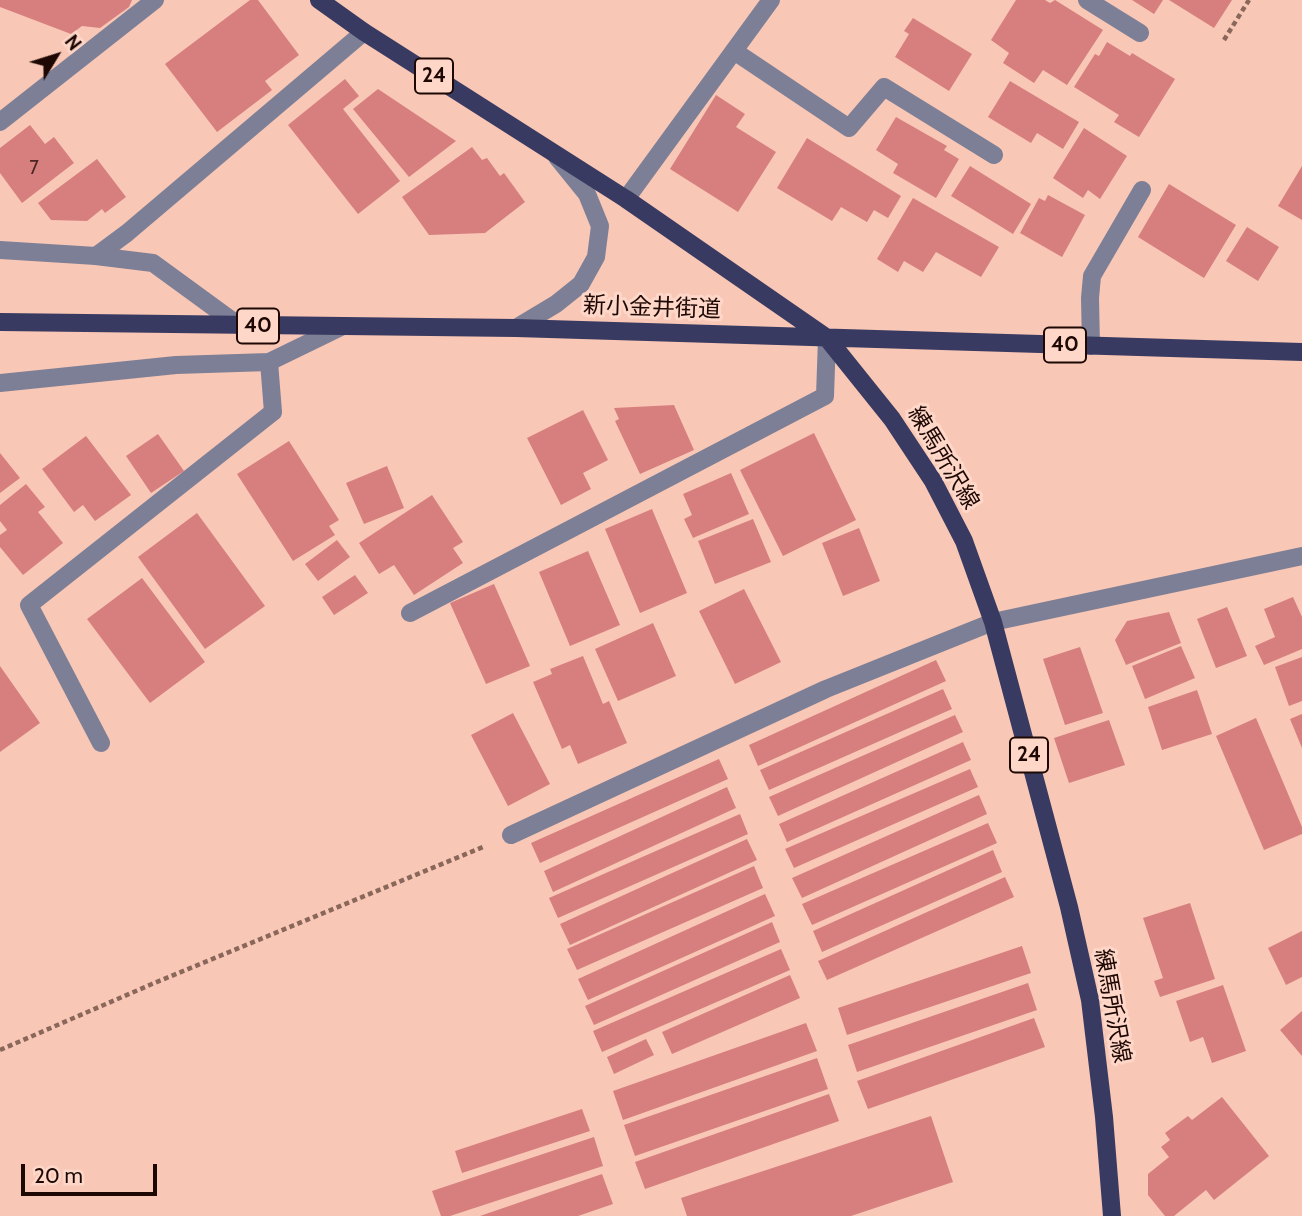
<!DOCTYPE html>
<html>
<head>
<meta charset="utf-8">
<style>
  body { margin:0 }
  #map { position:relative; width:1302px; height:1216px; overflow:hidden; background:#f9c7b5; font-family:Cabin,sans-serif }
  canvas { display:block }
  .north { position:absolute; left:21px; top:21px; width:70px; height:70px; -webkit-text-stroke:5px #fed7c9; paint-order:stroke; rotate:52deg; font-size:19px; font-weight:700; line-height:28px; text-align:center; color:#1d0803 }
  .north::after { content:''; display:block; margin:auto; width:24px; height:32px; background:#1d0803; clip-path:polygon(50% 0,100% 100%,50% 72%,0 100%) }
  .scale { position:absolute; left:21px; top:1164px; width:136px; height:32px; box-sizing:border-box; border:4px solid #1d0803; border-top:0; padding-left:9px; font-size:21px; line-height:24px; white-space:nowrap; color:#1d0803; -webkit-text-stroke:5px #fed7c9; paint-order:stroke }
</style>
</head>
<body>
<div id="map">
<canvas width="1302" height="1216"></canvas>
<div class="north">N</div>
<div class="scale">20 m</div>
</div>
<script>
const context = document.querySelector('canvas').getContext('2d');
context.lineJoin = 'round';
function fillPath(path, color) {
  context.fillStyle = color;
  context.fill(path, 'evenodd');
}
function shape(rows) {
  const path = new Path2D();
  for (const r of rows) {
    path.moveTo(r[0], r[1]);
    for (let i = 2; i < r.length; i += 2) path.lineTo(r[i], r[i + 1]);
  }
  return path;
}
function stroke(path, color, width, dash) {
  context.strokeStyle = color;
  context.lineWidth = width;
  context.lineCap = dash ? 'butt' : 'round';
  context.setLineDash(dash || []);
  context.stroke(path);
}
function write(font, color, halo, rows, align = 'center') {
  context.font = font + ' Cabin,"Noto Sans JP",sans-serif';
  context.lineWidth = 6;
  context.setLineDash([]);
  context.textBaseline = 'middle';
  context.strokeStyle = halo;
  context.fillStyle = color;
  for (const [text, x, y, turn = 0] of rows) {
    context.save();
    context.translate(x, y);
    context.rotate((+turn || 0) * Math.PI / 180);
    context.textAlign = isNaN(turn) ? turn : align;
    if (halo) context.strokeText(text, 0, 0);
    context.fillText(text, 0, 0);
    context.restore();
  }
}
fillPath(shape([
  [0,0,132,0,129,7,100,28,82,26,71,34,0,7],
  [250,0,258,0,299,55,265,81,272,90,217,132,165,64],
  [1016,0,1045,0,1050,3,1055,0,1103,30,1067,85,1043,70,1034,83,1003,63,1009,53,991,40],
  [1132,0,1163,0,1154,14],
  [1169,0,1232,0,1214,28],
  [913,18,972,54,949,91,895,57,909,34,904,31],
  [1107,42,1130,56,1132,53,1175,79,1139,137,1114,122,1119,115,1074,87,1095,54,1099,56],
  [345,79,359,96,343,109,400,181,358,214,288,125],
  [1010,81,1079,122,1063,149,1037,133,1031,143,988,117],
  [378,89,456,141,409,177,353,109],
  [716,95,745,114,736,127,776,152,738,212,670,169],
  [896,117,947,146,944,150,959,159,936,198,893,173,898,164,876,150],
  [30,125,45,144,54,137,74,163,22,203,0,173,0,148],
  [1084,128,1127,156,1100,199,1088,190,1083,198,1053,178],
  [807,138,901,196,888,218,874,210,867,222,841,207,832,221,777,188],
  [472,147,482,160,487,158,500,176,504,173,525,202,485,233,429,235,402,197],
  [97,159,126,197,105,213,102,209,87,221,51,220,38,203],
  [970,166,1031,204,1013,234,951,196],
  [1302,166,1302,220,1278,206],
  [1169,184,1236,225,1204,278,1138,237],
  [1048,195,1085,215,1062,257,1020,233,1039,198,1045,201],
  [913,198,999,247,981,277,936,252,923,272,904,261,898,272,877,259],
  [1247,227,1279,247,1258,281,1226,261],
  [674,405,694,450,640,474,615,421,619,419,614,408],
  [583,410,608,460,583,473,591,489,561,505,527,438],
  [814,433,856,520,783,556,740,470],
  [158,434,184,471,151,493,126,456],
  [86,436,131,495,95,521,83,505,74,512,42,469],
  [289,441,339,520,329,526,335,535,293,561,237,474],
  [0,453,20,478,0,493],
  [387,466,404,508,364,524,346,483],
  [731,473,749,514,693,538,684,519,692,515,683,494],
  [26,484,45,507,38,512,63,543,23,575,0,547,0,535,7,530,0,521,0,505],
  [432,495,463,542,453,548,463,563,414,595,394,565,379,574,359,543],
  [652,509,687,593,640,613,605,529],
  [197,513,265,606,205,649,138,557],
  [753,519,771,562,715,584,698,541],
  [859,528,880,581,843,596,822,543],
  [337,540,350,557,318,581,305,564],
  [588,551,620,625,570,646,539,572],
  [355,575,368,593,334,615,322,597],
  [142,578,205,662,150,703,87,619],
  [494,584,530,666,486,684,450,603],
  [744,589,781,662,735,684,699,611],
  [1293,597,1302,617,1302,649,1264,665,1255,646,1275,637,1264,609],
  [1227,607,1247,656,1216,668,1197,619],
  [1169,612,1181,643,1126,665,1115,640,1127,621],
  [653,623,676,676,618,701,595,649],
  [1181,646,1195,678,1145,699,1132,666],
  [1080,647,1103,713,1065,725,1043,659],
  [583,656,603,704,609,701,627,743,578,764,570,745,562,749,533,682,552,674,550,669],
  [1302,657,1302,701,1289,706,1275,667],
  [936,660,946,681,758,766,749,745],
  [0,666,40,723,0,752],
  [943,689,952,709,769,790,760,770],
  [1197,690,1212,734,1162,750,1148,707],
  [513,713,550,784,508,806,471,735],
  [1302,714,1302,748,1290,719],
  [955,715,963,732,778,816,769,797],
  [1256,718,1302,827,1302,834,1264,850,1216,736],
  [1109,720,1125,765,1069,783,1054,738],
  [963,742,971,760,787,842,779,824],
  [719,759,728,779,540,863,531,843],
  [970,769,978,787,794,868,785,849],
  [727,787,736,808,553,892,544,871],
  [979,795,987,814,802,898,792,878],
  [740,814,748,834,558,918,549,898],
  [988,823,997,843,812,925,802,904],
  [747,839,757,860,570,945,560,924],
  [993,850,1002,872,822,952,813,931],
  [754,866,763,888,577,970,567,949],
  [1005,877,1014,897,827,980,818,961],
  [765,894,775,916,588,1000,578,979],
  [1190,903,1215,979,1160,997,1154,981,1163,978,1143,918],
  [772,922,780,942,594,1025,585,1006],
  [1302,931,1302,977,1286,985,1268,948],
  [1022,946,1031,973,847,1035,838,1008],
  [781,949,790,970,602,1052,593,1031],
  [790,975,800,998,672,1054,662,1032],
  [1028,983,1037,1010,857,1072,848,1045],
  [1223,985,1246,1051,1212,1063,1203,1037,1190,1042,1176,1001],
  [1302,1011,1302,1056,1280,1030],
  [1034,1018,1045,1047,868,1109,857,1081],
  [806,1023,817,1051,623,1120,613,1091],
  [646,1039,654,1055,614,1074,607,1057],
  [817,1058,828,1089,635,1156,624,1125],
  [829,1094,839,1121,645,1189,635,1162],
  [1222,1097,1269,1156,1214,1200,1206,1190,1174,1216,1165,1216,1148,1195,1148,1174,1169,1157,1161,1147,1170,1140,1165,1133,1188,1116,1192,1120],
  [582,1109,590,1131,462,1173,455,1151],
  [931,1116,953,1182,851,1216,687,1216,681,1198],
  [594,1137,603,1166,450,1216,441,1216,432,1191],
  [602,1174,613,1204,578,1216,480,1216]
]), '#d77f7e');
stroke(shape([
  [1224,40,1249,0],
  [0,1050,152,984,483,847]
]), '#8a675b', 4.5, [5, 3.5]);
stroke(shape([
  [1087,0,1140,33],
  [734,51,849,128,884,87,994,155],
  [96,256,127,233,364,32],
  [1091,346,1090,298,1092,276,1142,190],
  [410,613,825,396,827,338],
  [101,743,29,605,273,412,269,362]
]), '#7d7f96', 18);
stroke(shape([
  [0,122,155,0],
  [626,199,771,0],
  [0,250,96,256,153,263,238,325],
  [516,328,556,304,581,284,596,257,600,226,587,194,557,157],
  [0,383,176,365,269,362,341,327],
  [511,835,826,689,993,622,1302,556]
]), '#7d7f96', 18);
stroke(shape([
  [319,0,364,32,626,199,827,338,892,419,933,481,964,541,993,622,1069,907,1090,1000,1104,1117,1112,1216],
  [0,322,516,328,1302,352]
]), '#393a61', 18);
write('19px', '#4c2622', null, [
  ["7",34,168]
]);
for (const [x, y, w] of [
  [434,76,38],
  [258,326,42],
  [1065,345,42],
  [1029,755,38]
]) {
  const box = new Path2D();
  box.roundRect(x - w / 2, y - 17.5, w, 35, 5);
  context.fillStyle = '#fed7c9';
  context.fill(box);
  stroke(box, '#1d0803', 2);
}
write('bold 21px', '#1d0803', null, [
  ["24",434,76],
  ["40",258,326],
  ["40",1065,345],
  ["24",1029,755]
]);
write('23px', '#1d0803', '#fed7c9', [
  ["新小金井街道",652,308,2],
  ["練馬所沢線",943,458,59],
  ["練馬所沢線",1112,1006,80]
]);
</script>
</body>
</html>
